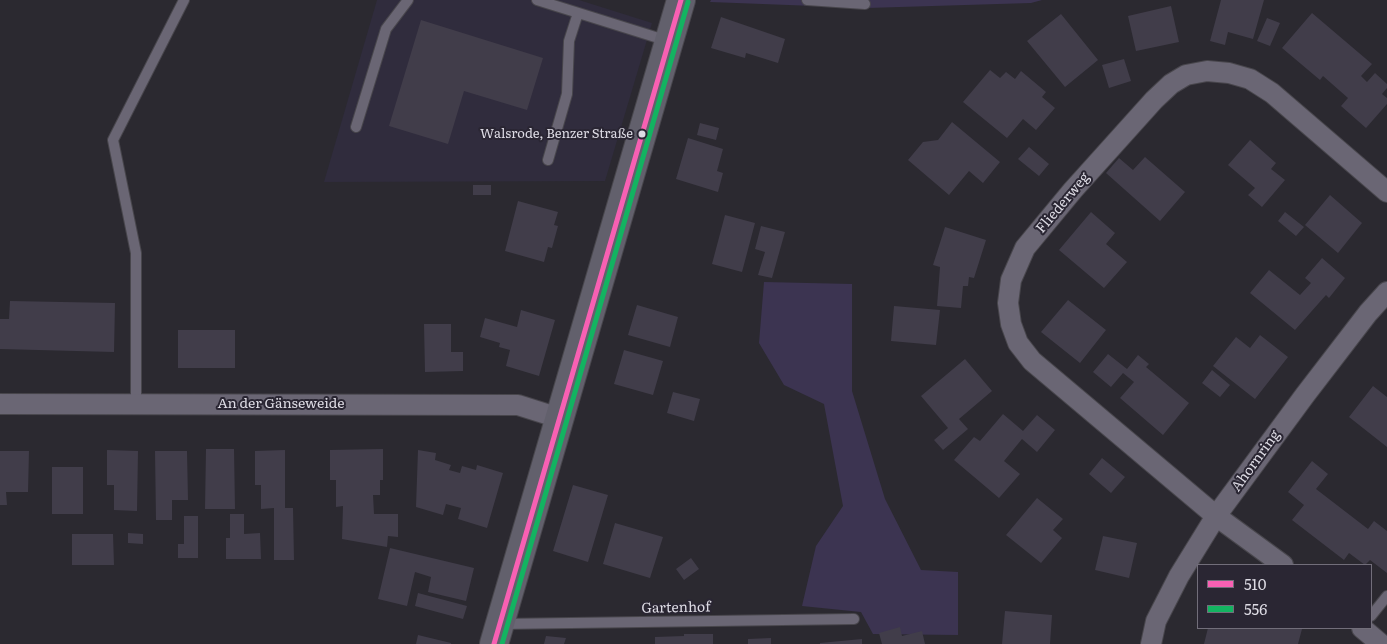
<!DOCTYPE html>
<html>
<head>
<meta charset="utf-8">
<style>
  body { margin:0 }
  #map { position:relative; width:1387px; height:644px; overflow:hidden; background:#2b2930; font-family:Literata,serif }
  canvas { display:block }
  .legend { position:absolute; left:1197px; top:564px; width:175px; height:65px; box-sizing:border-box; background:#2a2633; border:1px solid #726e7a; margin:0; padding:6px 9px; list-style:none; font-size:15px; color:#dddbe4 }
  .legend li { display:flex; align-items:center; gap:10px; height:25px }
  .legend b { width:25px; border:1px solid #726e7a }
</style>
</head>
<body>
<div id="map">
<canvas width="1387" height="644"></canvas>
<ul class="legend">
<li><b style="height:6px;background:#f860b3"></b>510</li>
<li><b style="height:6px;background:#13b361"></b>556</li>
</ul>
</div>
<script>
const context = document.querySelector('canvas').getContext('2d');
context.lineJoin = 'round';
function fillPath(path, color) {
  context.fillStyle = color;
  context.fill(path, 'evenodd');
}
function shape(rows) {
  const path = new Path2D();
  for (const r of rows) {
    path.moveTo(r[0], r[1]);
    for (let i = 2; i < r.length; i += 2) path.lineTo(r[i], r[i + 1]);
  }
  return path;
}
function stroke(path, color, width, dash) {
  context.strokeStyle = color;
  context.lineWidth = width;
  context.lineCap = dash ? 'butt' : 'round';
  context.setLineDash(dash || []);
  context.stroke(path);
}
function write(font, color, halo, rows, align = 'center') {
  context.font = font + ' Literata,serif';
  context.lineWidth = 4;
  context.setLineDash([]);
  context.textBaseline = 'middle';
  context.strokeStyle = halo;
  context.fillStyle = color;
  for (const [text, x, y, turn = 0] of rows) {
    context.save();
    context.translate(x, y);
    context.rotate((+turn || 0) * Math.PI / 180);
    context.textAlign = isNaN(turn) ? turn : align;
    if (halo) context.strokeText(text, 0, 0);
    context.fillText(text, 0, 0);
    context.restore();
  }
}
fillPath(shape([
  [377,0,579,0,652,23,605,181,324,182]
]), '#302c3d');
fillPath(shape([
  [711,0,1042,0,1031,3,867,8,710,2],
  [764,282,852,284,852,391,885,499,921,570,958,572,958,635,873,634,861,612,802,606,816,546,843,506,824,404,784,385,759,343]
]), '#3c3451');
fillPath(shape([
  [1221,0,1264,0,1253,39,1228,32,1225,45,1210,41],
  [1171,6,1179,42,1136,51,1128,16],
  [1312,13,1372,64,1361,76,1367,82,1375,73,1387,84,1387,88,1382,94,1387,98,1387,104,1366,128,1341,106,1348,98,1323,76,1320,80,1282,48],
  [1061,14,1098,60,1065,87,1027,41],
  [721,17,785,39,778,63,746,53,745,58,711,48],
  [1267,18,1280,23,1270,46,1257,41],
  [421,20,543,58,527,110,464,91,448,144,389,126],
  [1124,59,1131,81,1109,88,1102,65],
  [990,70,1000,78,1006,72,1015,79,1021,71,1046,92,1042,97,1055,108,1036,130,1023,119,1007,138,963,102],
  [952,122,1000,162,983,183,969,171,949,195,908,160,923,142,938,140],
  [700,123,719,128,716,140,697,135],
  [688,138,723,149,717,171,723,173,718,192,676,179],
  [1250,140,1276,163,1271,169,1285,180,1262,207,1248,195,1255,188,1228,165],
  [1029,147,1049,164,1039,176,1018,159],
  [1145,157,1185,192,1160,221,1106,173,1119,158,1133,170],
  [473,185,491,185,491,195,473,195],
  [1330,195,1362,223,1338,253,1305,225],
  [518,201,558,212,554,225,558,226,552,248,548,247,544,262,505,251],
  [1091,212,1115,233,1106,244,1127,262,1104,288,1059,250],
  [1285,212,1304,227,1296,236,1278,221],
  [725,215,755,223,742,272,712,264],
  [761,226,785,232,772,278,758,275,765,252,755,249],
  [945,227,986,240,974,278,969,277,968,286,963,286,961,308,937,306,940,267,933,265],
  [1322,258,1345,278,1329,298,1326,295,1295,330,1250,293,1269,270,1300,295,1311,283,1305,278],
  [1068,300,1106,330,1080,363,1041,332],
  [10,301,115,303,114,352,0,349,0,319,9,319],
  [637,305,678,317,670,347,628,335],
  [894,306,940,310,936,345,891,341],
  [521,310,555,320,539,376,506,366,510,350,499,347,500,343,480,337,485,318,517,327],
  [424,324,451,324,451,352,463,352,463,371,425,372],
  [178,330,235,330,235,368,178,368],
  [1260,335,1288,357,1255,399,1213,366,1236,337,1250,348],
  [624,350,663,361,653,395,614,384],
  [1108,354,1127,369,1138,355,1149,364,1146,367,1189,403,1163,435,1120,398,1134,382,1123,373,1111,387,1093,372],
  [965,359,992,391,959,419,968,429,943,450,934,440,948,428,921,396],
  [1212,370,1230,385,1220,397,1202,383],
  [1373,386,1387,397,1387,447,1349,417],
  [673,392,700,399,694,421,667,413],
  [1003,414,1023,431,1037,415,1055,430,1037,452,1022,439,1004,461,1020,474,999,498,954,460,974,437,980,441],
  [206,449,234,449,235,509,205,509],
  [383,449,383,480,380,480,380,495,373,495,374,514,398,514,398,537,388,536,387,547,342,539,343,506,336,507,336,480,330,480,330,450],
  [107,450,138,451,137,511,114,510,114,485,107,485],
  [285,450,285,508,293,508,294,560,274,560,274,508,261,509,261,485,255,485,255,451],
  [418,450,436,453,435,460,451,465,449,470,460,473,462,466,476,470,477,465,503,473,487,528,458,519,461,508,446,504,443,515,416,507],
  [0,451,29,451,28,492,6,492,7,505,0,505],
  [155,451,187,451,188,500,172,500,172,520,156,520],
  [1102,458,1125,477,1111,493,1089,474],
  [1312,461,1328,474,1316,489,1368,529,1374,521,1387,531,1387,573,1370,560,1365,565,1349,553,1344,560,1292,520,1304,505,1288,492],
  [52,467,83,467,83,514,52,514],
  [573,485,608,495,588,562,553,551],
  [1037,498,1063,519,1053,530,1062,538,1041,563,1006,535],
  [230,514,244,514,244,534,260,533,261,559,226,559,226,538,230,538],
  [184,516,198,516,198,558,178,558,178,544,184,544],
  [615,523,663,537,650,578,603,564],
  [128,533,143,534,143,544,128,543],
  [72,534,113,534,114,565,72,565],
  [1103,536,1137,543,1129,578,1095,570],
  [390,548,474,568,466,601,428,592,431,577,415,572,407,606,378,599],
  [691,558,699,569,684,580,676,569],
  [418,593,467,606,463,619,415,606],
  [1005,611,1052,615,1050,644,1002,644],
  [900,627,902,636,922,631,925,644,882,644,879,633],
  [1208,628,1297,628,1302,629,1298,644,1204,644],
  [684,634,713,634,713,644,655,644,655,637,684,636],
  [418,635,451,643,451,644,416,644],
  [546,636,566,638,564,644,544,644],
  [771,638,771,644,748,644,748,639],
  [862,639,862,644,820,644,820,643]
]), '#413d4a');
const lane = shape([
  [537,0,668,41],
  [807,0,865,4],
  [356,127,386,29,408,0],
  [548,160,567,94,569,41,578,13],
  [136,404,136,253,113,140,184,0],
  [1371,616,1387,596],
  [500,624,854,619]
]);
const street = shape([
  [0,404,518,405,559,418],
  [1283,565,1216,516,1032,361,1018,343,1011,324,1008,303,1011,280,1025,248,1073,190,1154,100,1171,84,1186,75,1207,71,1229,73,1250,79,1272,93,1387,192],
  [1362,628,1381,644],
  [1151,644,1156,621,1179,576,1216,516,1305,395,1368,313,1387,292]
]);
const secondary = shape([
  [494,644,681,0]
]);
stroke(lane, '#48464c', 12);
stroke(street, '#48464c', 22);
stroke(secondary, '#48464c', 30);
stroke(lane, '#6a6674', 10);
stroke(street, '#6a6674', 20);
stroke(secondary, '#62606c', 28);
stroke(shape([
  [494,644,681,0]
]), '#f860b3', 5);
stroke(shape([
  [502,644,688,2]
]), '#13b361', 5);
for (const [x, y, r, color] of [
  [642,134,4.5,"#dddbe4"]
]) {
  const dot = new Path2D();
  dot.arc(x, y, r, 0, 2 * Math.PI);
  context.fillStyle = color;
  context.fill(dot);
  stroke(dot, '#2a2633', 2);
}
write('13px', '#dddbe4', '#2a2633', [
  ["Walsrode, Benzer Straße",633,134]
], 'right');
write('14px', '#dddbe4', '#2a2633', [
  ["Fliederweg",1063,203,-50],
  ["An der Gänseweide",281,404],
  ["Ahornring",1256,461,-54],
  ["Gartenhof",676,608,-1]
]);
</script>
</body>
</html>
